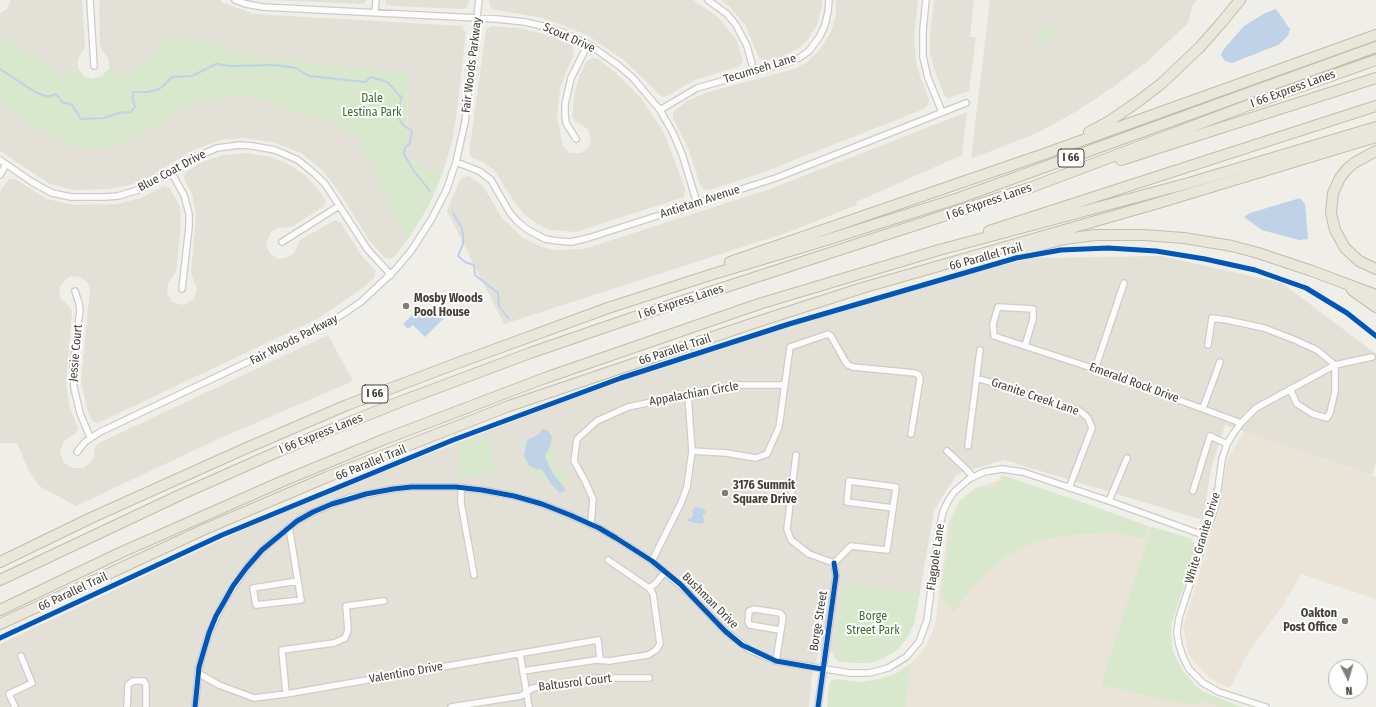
<!DOCTYPE html>
<html>
<head>
<meta charset="utf-8">
<style>
  body { margin:0 }
  #map { position:relative; width:1376px; height:707px; overflow:hidden; background:#efeee9; font-family:"Fira Sans Condensed",sans-serif }
  canvas { display:block }
  .north { position:absolute; left:1328px; top:659px; width:40px; height:40px; box-sizing:border-box; background:#fff; border:1px solid #b4b3af; border-radius:50%; rotate:175deg; font-size:11px; font-weight:700; line-height:16px; text-align:center; color:#444037 }
  .north::after { content:''; display:block; margin:auto; width:14px; height:18px; background:#807d75; clip-path:polygon(50% 0,100% 100%,50% 72%,0 100%) }
</style>
</head>
<body>
<div id="map">
<canvas width="1376" height="707"></canvas>
<div class="north">N</div>
</div>
<script>
const context = document.querySelector('canvas').getContext('2d');
context.lineJoin = 'round';
function fillPath(path, color) {
  context.fillStyle = color;
  context.fill(path, 'evenodd');
}
function shape(rows) {
  const path = new Path2D();
  for (const r of rows) {
    path.moveTo(r[0], r[1]);
    for (let i = 2; i < r.length; i += 2) path.lineTo(r[i], r[i + 1]);
  }
  return path;
}
function stroke(path, color, width, dash) {
  context.strokeStyle = color;
  context.lineWidth = width;
  context.lineCap = dash ? 'butt' : 'round';
  context.setLineDash(dash || []);
  context.stroke(path);
}
function write(font, color, halo, rows, align = 'center') {
  context.font = font + ' "Fira Sans Condensed",sans-serif';
  context.lineWidth = 4;
  context.setLineDash([]);
  context.textBaseline = 'middle';
  context.strokeStyle = halo;
  context.fillStyle = color;
  for (const [text, x, y, turn = 0] of rows) {
    context.save();
    context.translate(x, y);
    context.rotate((+turn || 0) * Math.PI / 180);
    context.textAlign = isNaN(turn) ? turn : align;
    if (halo) context.strokeText(text, 0, 0);
    context.fillText(text, 0, 0);
    context.restore();
  }
}
fillPath(shape([
  [11,0,82,0,85,47,78,59,78,69,62,75,7,39,0,39,0,13,6,10],
  [101,0,220,0,223,3,254,14,462,26,466,33,456,117,452,142,442,175,407,158,408,73,256,57,191,38,160,38,158,55,138,63,128,77,109,70,109,60,100,47,99,2],
  [270,0,367,0,363,4],
  [385,0,470,0,466,8,462,9,391,6,386,4],
  [489,0,693,0,718,17,736,39,743,61,740,66,695,80,667,96,662,97,625,61,587,35,543,18,491,9],
  [721,0,822,0,822,5,818,23,808,39,799,48,781,57,763,61,758,56,746,26,730,7],
  [836,0,918,0,914,40,917,67,929,100,928,105,924,109,764,172,710,190,704,189,700,185,689,150,673,118,673,112,687,101,708,92,794,69,807,62,821,48,831,32,836,15],
  [934,0,974,0,970,37,976,37,969,91,948,98,944,95,934,69,930,52,930,35],
  [990,0,1197,0,1193,4,1188,23,1149,60,1113,87,1077,111,1039,132,971,159],
  [492,26,518,28,544,34,572,45,574,53,560,88,557,117,563,146,570,153,580,153,588,148,591,139,588,129,576,122,572,117,574,95,580,74,587,61,593,58,598,59,617,74,641,98,664,133,685,189,684,197,576,232,550,230,537,224,525,215,514,202,495,171,483,162,472,158,469,153,486,29],
  [242,95,272,102,302,115,333,121,358,140,374,166,394,215,408,239,394,257,390,259,385,258,369,240,337,189,324,172,301,153,272,142,243,138,221,140,193,150,151,176,133,184,111,189,73,190,50,184,0,151,0,103,47,134,158,125,182,107,212,99],
  [967,112,962,155,856,202,857,205,786,233,504,324,447,211,460,180,464,177,469,176,483,186,502,218,523,238,542,247,555,250,584,249,770,189],
  [247,153,271,157,286,163,306,176,320,192,326,201,323,207,292,227,278,228,271,232,266,243,270,254,278,259,288,257,294,253,300,240,335,220,341,223,361,255,375,270,375,277,363,288,317,319,98,423,92,421,88,412,81,382,90,289,87,282,80,277,73,276,67,278,61,285,59,292,61,299,70,307,72,312,66,383,69,405,78,429,75,434,64,441,60,452,64,463,73,468,83,468,90,463,94,456,95,447,99,443,328,335,353,381,216,440,76,506,39,486,28,469,17,443,0,443,0,193,2,188,9,179,15,179,47,199,74,205,117,204,141,198,164,186,170,188,180,207,181,226,176,272,168,283,167,292,172,302,183,305,193,300,197,289,191,273,196,214,192,194,184,179,185,173,200,163,223,155],
  [1162,256,1282,283,1376,354,1376,461,1372,475,1225,425,1211,468,1203,520,1004,460,957,474,934,510,920,592,909,590,908,593,843,584,833,653,819,651,812,676,809,707,0,707,0,644,287,509,625,378,854,302,1031,258]
]), '#e3e0d8');
fillPath(shape([
  [1244,431,1376,477,1376,599,1301,574,1283,605,1248,653,1230,688,1217,683,1203,672,1189,656,1183,627,1219,510,1227,460],
  [999,480,1020,481,1188,540,1168,629,1173,655,1188,681,1218,701,1236,707,905,707,911,664,925,648,935,626,949,521,960,500,974,489]
]), '#e9e4d7');
fillPath(shape([
  [1040,26,1052,28,1054,32,1052,40,1049,42,1037,40,1035,35,1037,28],
  [160,38,191,38,256,57,408,73,407,158,442,175,428,207,408,239,394,215,374,166,358,140,333,121,302,115,272,102,242,95,212,99,182,107,158,125,119,144,102,149,79,149,47,134,0,103,0,39,7,39,62,75,79,69,84,76,93,79,102,76,108,69,128,77,138,63,158,55],
  [544,433,555,444,553,452,557,468,567,478,563,486,548,484,538,475,527,469,524,462,523,447,525,441,534,441],
  [490,437,495,473,462,478,457,442],
  [1002,475,1093,506,1149,527,1145,539,1115,533,1078,534,1039,540,1003,558,974,585,954,612,950,610,941,595,951,523,960,502,979,486,987,489,996,486],
  [1152,527,1190,538,1194,543,1194,555,1171,625,1172,649,1177,660,1183,671,1201,691,1242,707,1219,707,1199,700,1197,706,1101,685],
  [843,583,908,593,909,590,920,592,914,625,907,638,897,650,884,658,870,663,854,663,838,661,834,657,833,653],
  [911,663,905,707,827,707,829,684,831,681,835,679,859,682,880,679,897,673]
]), '#d9e7cc');
fillPath(shape([
  [1276,9,1290,29,1288,36,1278,45,1232,63,1225,61,1221,55,1223,50,1244,26,1265,13],
  [1300,198,1305,204,1308,239,1299,240,1262,230,1244,217,1250,213],
  [420,307,430,317,437,310,445,317,425,337,413,325,408,329,403,324],
  [543,429,548,431,552,437,550,446,545,457,552,472,565,489,565,491,560,493,552,485,542,470,536,469,529,466,524,455,527,440,538,435],
  [696,507,702,508,706,512,703,515,703,518,705,522,703,523,699,524,688,521,688,519,691,518,693,516,692,510]
]), '#bfd2e8');
stroke(shape([
  [0,69,35,92,48,97,56,94,62,102,72,105,81,119,104,118,118,113,131,112,135,107,133,100,133,92,148,92,159,89,163,86,172,77,192,76,216,64,230,66,275,65,296,68,309,76,365,82,371,77,387,82,402,98,396,114,403,125,412,131,410,143,405,148,404,154,414,171,430,191],
  [453,213,462,228,463,235,463,244,458,256,465,262,474,265,475,275,498,293,499,306,508,318]
]), '#bfd2e8', 2);
const minor = shape([
  [90,0,94,66],
  [235,0,246,4,263,7,497,19,525,22,542,26,562,32,588,44,618,65,633,78,660,110,673,133,682,154,697,203],
  [708,0,727,14,736,25,747,46,754,72],
  [926,0,923,30,923,57,928,78,942,112],
  [375,12,376,0],
  [660,110,697,88,783,64,799,58,809,51,820,36,825,25,828,12,829,0],
  [576,139,566,123,565,115,565,104,571,78,588,44],
  [0,160,32,182,52,193,71,197,104,197,118,196,138,190,198,156,217,148,240,145,253,146,275,150,298,160,315,174,325,184,368,250,391,275],
  [456,162,479,171,491,180,510,213,518,222,528,230,545,239,558,241,571,242,588,238,776,178,966,103],
  [171,172,184,195,189,214,189,227,182,289],
  [0,175,6,164],
  [282,242,339,206],
  [75,291,79,303,80,310,73,366,74,388,80,413,90,437],
  [1208,345,1212,318,1227,320,1264,328,1295,340,1317,350,1335,365,1335,391,1330,413,1327,418,1313,414,1297,404,1290,389],
  [1025,346,1033,319,1033,309,998,307,993,324,994,336,1095,369,1241,423],
  [1095,369,1124,283],
  [977,378,1080,411,1088,418,1092,428,1069,488],
  [1203,408,1220,362],
  [968,446,980,350],
  [692,451,726,453,756,458,767,454,779,427,790,347,828,334,831,336,845,361,848,365,853,367,915,373,919,375,920,379,911,434],
  [947,451,966,469,973,477],
  [77,452,85,442,100,432,328,324,361,302,395,270,411,251,431,220,446,191,456,162,465,122,479,0],
  [796,455,787,529,791,540,809,554,834,563],
  [461,488,461,503,474,575],
  [1193,491,1210,436,1227,444],
  [1109,501,1127,458],
  [591,524,593,499,585,481,574,461,577,439,597,421,628,407,734,385,784,385],
  [289,527,301,600,256,605,253,588,298,581],
  [652,561,681,503,687,487,692,451,688,395],
  [834,563,851,546,887,550,896,487,849,481,847,502,893,508],
  [649,588,655,584,665,572],
  [520,654,529,707],
  [776,661,783,617,780,613,754,609,749,611,748,622,750,625,780,630],
  [523,671,596,660,609,661,648,655,656,650,660,644,653,594,649,588,608,560],
  [198,673,219,685,254,698,286,694,598,640,600,660],
  [286,694,282,650,334,643,345,638,348,630,346,606,384,601],
  [15,707,9,694,32,683,21,656],
  [127,707,128,685,133,681,144,681,146,685,146,707],
  [195,707,199,667,209,633,224,601,247,567,262,550,277,537,297,521,313,512,349,498,393,489,411,487,456,487,482,490,514,496,542,504,570,515,599,528,616,538,652,561,692,596,725,631,750,650,776,661,850,673,869,673,888,668,906,657,919,642,927,620,938,535,943,512,948,501,954,492,969,479,984,472,1002,469,1023,472,1109,501,1206,536],
  [451,707,521,696,533,688,597,678,649,678],
  [818,707,836,576,834,563],
  [1266,707,1219,692,1203,683,1189,669,1183,657,1179,645,1177,632,1179,618,1216,504,1222,459,1227,444,1233,434,1241,423,1256,408,1335,365,1372,357]
]);
const motorway = shape([
  [1089,132,1108,122,1136,103,1161,84,1200,47,1222,22,1240,0],
  [1376,151,1354,163,1347,169,1340,178,1333,193,1331,213,1335,230,1345,248,1359,261,1376,269],
  [1121,160,1376,78],
  [989,231,1376,106],
  [1019,251,1064,239,1095,235,1143,235,1184,238,1232,246,1258,253,1312,271,1376,295],
  [730,262,1044,154,1376,35],
  [1352,290,1376,307],
  [0,562,93,517,242,450,347,405,455,364,608,308,710,275,823,241,959,198,1376,47],
  [0,580,180,495,286,448,402,401,530,353,652,311,1029,188,1249,105,1376,60],
  [0,610,122,552,283,481,385,439,545,378,759,304,939,250,1189,183,1376,127],
  [0,624,205,529,327,477,509,406,757,322,862,288,1155,204,1376,137]
]);
stroke(minor, '#cdccc7', 8);
stroke(motorway, '#c4bea8', 12);
stroke(minor, '#fdfcfc', 5.5);
stroke(motorway, '#e9e6db', 10);
stroke(shape([
  [0,638,222,535,453,440,621,378,789,324,1016,258,1061,250,1108,248,1156,251,1205,259,1255,270,1306,288,1347,313,1376,336],
  [195,707,199,667,209,633,216,616,233,586,247,567,262,550,297,521,313,512,332,504,366,494,393,489,411,487,456,487,482,490,514,496,542,504,570,515,599,528,616,538,652,561,680,584,725,631,742,645,776,661,822,669],
  [818,707,836,576,834,563]
]), '#0057b8', 5);
for (const [x, y, r, color] of [
  [406,306,4,"#807d75"],
  [725,493,4,"#807d75"],
  [1345,621,4,"#807d75"]
]) {
  const dot = new Path2D();
  dot.arc(x, y, r, 0, 2 * Math.PI);
  context.fillStyle = color;
  context.fill(dot);
  stroke(dot, '#fff', 1.5);
}
for (const [x, y, w] of [
  [1071,158,26],
  [375,394,26]
]) {
  const box = new Path2D();
  box.roundRect(x - w / 2, y - 9, w, 18, 3);
  context.fillStyle = '#fff';
  context.fill(box);
  stroke(box, '#444037', 1);
}
write('bold 11px', '#444037', null, [
  ["I 66",1071,158],
  ["I 66",375,394]
]);
write('12px', '#444037', '#fff', [
  ["Scout Drive",569,38,24],
  ["Fair Woods Parkway",472,65,-83],
  ["Tecumseh Lane",760,69,-17],
  ["I 66 Express Lanes",1293,89,-20],
  ["Blue Coat Drive",172,171,-28],
  ["Antietam Avenue",700,202,-18],
  ["I 66 Express Lanes",989,202,-19],
  ["66 Parallel Trail",986,257,-15],
  ["I 66 Express Lanes",681,302,-18],
  ["Fair Woods Parkway",294,340,-27],
  ["66 Parallel Trail",675,350,-18],
  ["Jessie Court",76,353,-85],
  ["Emerald Rock Drive",1134,383,20],
  ["Appalachian Circle",694,394,-10],
  ["Granite Creek Lane",1035,397,19],
  ["I 66 Express Lanes",321,434,-22],
  ["66 Parallel Trail",371,463,-22],
  ["White Granite Drive",1203,538,-73],
  ["Flagpole Lane",936,557,-82],
  ["66 Parallel Trail",73,592,-25],
  ["Bushman Drive",710,601,45],
  ["Borge Street",819,621,-81],
  ["Valentino Drive",406,673,-10],
  ["Baltusrol Court",575,683,-7]
]);
write('12px', '#406e32', '#fff', [
  ["Dale",372,99],
  ["Lestina Park",372,113],
  ["Borge",873,617],
  ["Street Park",873,631]
]);
write('bold 12px', '#444037', '#fff', [
  ["Mosby Woods",414,299],
  ["Pool House",414,313],
  ["3176 Summit",733,486],
  ["Square Drive",733,500],
  ["Oakton",1337,614,"right"],
  ["Post Office",1337,628,"right"]
], 'left');
</script>
</body>
</html>
